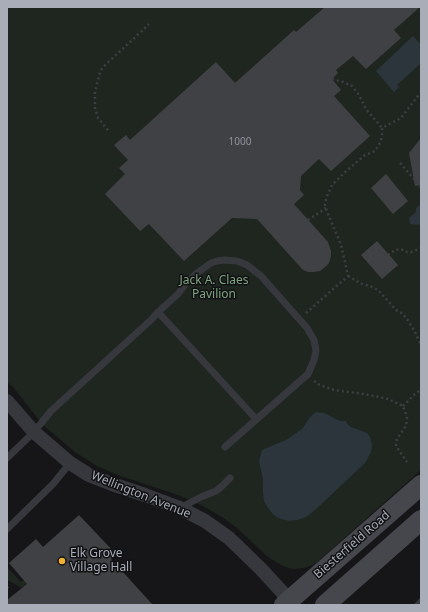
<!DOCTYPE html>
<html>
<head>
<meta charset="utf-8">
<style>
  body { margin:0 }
  #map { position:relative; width:428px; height:612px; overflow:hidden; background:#161618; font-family:"Noto Sans",sans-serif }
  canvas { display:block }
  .frame { position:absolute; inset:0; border:8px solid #a8adb8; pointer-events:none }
</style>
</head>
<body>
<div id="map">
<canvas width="428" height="612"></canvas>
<div class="frame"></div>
</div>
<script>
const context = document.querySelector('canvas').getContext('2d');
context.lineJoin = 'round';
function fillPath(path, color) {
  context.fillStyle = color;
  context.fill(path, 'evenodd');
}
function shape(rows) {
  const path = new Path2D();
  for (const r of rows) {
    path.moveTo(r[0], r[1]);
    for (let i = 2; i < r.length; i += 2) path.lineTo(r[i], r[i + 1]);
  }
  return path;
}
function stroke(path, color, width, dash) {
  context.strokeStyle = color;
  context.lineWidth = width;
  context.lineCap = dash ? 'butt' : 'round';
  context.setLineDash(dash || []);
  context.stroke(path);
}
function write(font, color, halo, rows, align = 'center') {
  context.font = font + ' "Noto Sans",sans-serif';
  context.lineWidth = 3;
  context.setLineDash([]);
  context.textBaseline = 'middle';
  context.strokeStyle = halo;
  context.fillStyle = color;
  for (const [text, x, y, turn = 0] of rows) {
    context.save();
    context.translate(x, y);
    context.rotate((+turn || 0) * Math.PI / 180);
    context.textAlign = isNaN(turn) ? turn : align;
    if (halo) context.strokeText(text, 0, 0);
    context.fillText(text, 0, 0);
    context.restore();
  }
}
fillPath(shape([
  [7,7,421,7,421,470,316,563,310,566,304,568,293,569,286,567,281,565,268,557,237,528,222,517,201,505,178,495,118,475,97,466,75,452,42,424,14,388,7,382],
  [7,567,21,582,24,580,27,584,22,588,7,580]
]), '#1e261f');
fillPath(shape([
  [413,36,421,45,421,63,397,85,399,87,394,92,376,71],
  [421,204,421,225,410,224,409,218,416,212,416,208],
  [316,412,324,413,340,421,346,421,347,424,351,427,367,433,370,437,372,445,371,452,365,463,315,510,306,517,297,520,289,521,278,518,273,514,268,508,264,501,263,492,263,479,259,461,260,457,262,450,288,439,303,428,310,417]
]), '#2c353c');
fillPath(shape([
  [325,7,420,7,394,30,401,38,366,69,353,56,336,70,338,73,332,79,341,90,334,96,370,136,331,171,319,159,301,176,300,190,304,195,294,204,328,242,331,251,331,256,329,263,325,267,320,271,314,272,308,272,303,270,257,219,232,218,184,261,149,224,140,231,105,194,125,174,119,168,128,160,114,145,126,135,130,140,216,62,235,83,294,30,296,32],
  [421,138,421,185,415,186,409,153],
  [386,174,408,201,393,214,371,188],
  [377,241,398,265,382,279,361,255],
  [79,515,116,554,111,559,153,605,7,605,7,600,27,584,9,563,36,539,43,547]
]), '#404145');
stroke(shape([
  [332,79,343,82,352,86,359,95,366,109,382,128],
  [108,130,98,118,95,108,95,92,100,72,103,67,144,29,149,24],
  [400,163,421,187],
  [308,220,326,208],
  [388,255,395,250,401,249,407,252,411,252,421,248],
  [348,276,362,284,370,286,378,290,396,310,403,314,407,319,415,332,421,345],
  [306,313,348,276,341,245,326,209,325,204,327,196,332,185,344,173,365,155,375,151,380,143,382,136,382,128,401,118,417,97,421,93],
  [314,381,320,385,334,390,364,394,388,399,403,406,407,417,406,426,397,439,396,443,396,446,407,462],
  [403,406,416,393,421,390],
  [7,587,10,591]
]), '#3d3f44', 2.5, [2, 3]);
stroke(shape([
  [158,312,256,419],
  [7,458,34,432,51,411,152,319,158,312,178,294,186,283,197,273,211,263,217,261,225,260,237,261,247,265,261,276,307,328,314,340,316,351,314,360,308,374,225,447],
  [180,508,201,497,216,491,222,486,230,478],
  [7,529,53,484,70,463],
  [418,605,421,602]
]), '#37383d', 7);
stroke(shape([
  [7,401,34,432,70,463,89,475,112,484,145,495,180,508,205,521,229,538,261,569,294,605]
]), '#37383d', 14);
stroke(shape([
  [284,605,421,485],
  [325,605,421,520]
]), '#45474d', 20);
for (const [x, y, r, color] of [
  [62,561,4,"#f2b134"]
]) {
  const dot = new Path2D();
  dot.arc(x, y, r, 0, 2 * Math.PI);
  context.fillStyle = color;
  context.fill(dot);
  stroke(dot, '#111113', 1.5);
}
write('10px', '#8e929b', null, [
  ["1000",240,142]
]);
write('12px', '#7fa381', '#111113', [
  ["Jack A. Claes",214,281],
  ["Pavilion",214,295]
]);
write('12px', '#a8adb8', '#111113', [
  ["Wellington Avenue",141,495,22],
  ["Biesterfield Road",352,545,-41]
]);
write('12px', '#a8adb8', '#111113', [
  ["Elk Grove",70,554],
  ["Village Hall",70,568]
], 'left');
</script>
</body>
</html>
